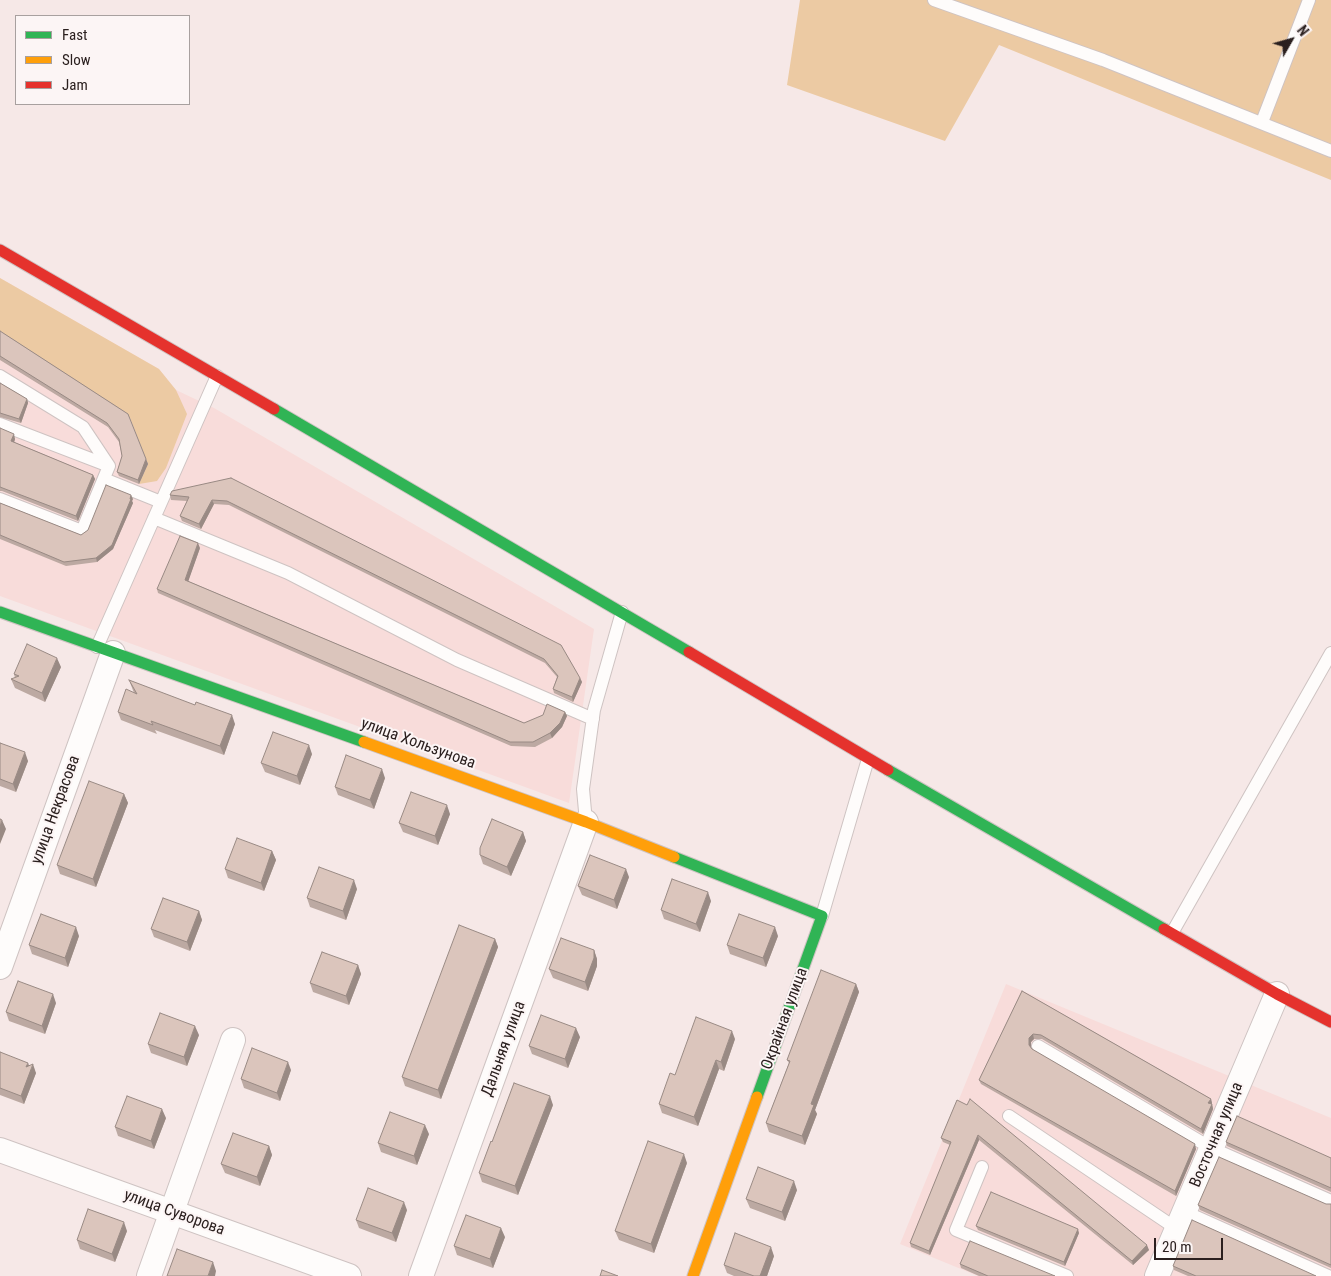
<!DOCTYPE html>
<html>
<head>
<meta charset="utf-8">
<style>
  body { margin:0 }
  #map { position:relative; width:1331px; height:1276px; overflow:hidden; background:#f6e8e7; font-family:"Roboto Condensed",sans-serif }
  canvas { display:block }
  .legend { position:absolute; left:15px; top:15px; width:175px; height:90px; box-sizing:border-box; background:#fcf5f5; border:1px solid #a8a09f; margin:0; padding:6px 9px; list-style:none; font-size:15px; color:#2b201f }
  .legend li { display:flex; align-items:center; gap:10px; height:25px }
  .legend b { width:25px; border:1px solid #a8a09f }
  .north { position:absolute; left:1266px; top:15px; width:50px; height:50px; -webkit-text-stroke:4px #fcf5f5; paint-order:stroke; rotate:52deg; font-size:14px; font-weight:700; line-height:20px; text-align:center; color:#2b201f }
  .north::after { content:''; display:block; margin:auto; width:18px; height:22px; background:#2b201f; clip-path:polygon(50% 0,100% 100%,50% 72%,0 100%) }
  .scale { position:absolute; left:1154px; top:1238px; width:69px; height:22px; box-sizing:border-box; border:2px solid #2b201f; border-top:0; padding-left:6px; font-size:15px; line-height:18px; white-space:nowrap; color:#2b201f; -webkit-text-stroke:4px #fcf5f5; paint-order:stroke }
</style>
</head>
<body>
<div id="map">
<canvas width="1331" height="1276"></canvas>
<ul class="legend">
<li><b style="height:6px;background:#30b455"></b>Fast</li>
<li><b style="height:6px;background:#ff9f0a"></b>Slow</li>
<li><b style="height:6px;background:#e5322d"></b>Jam</li>
</ul>
<div class="north">N</div>
<div class="scale">20 m</div>
</div>
<script>
const context = document.querySelector('canvas').getContext('2d');
context.lineJoin = 'round';
function fillPath(path, color) {
  context.fillStyle = color;
  context.fill(path, 'evenodd');
}
function shape(rows) {
  const path = new Path2D();
  for (const r of rows) {
    path.moveTo(r[0], r[1]);
    for (let i = 2; i < r.length; i += 2) path.lineTo(r[i], r[i + 1]);
  }
  return path;
}
function stroke(path, color, width, dash) {
  context.strokeStyle = color;
  context.lineWidth = width;
  context.lineCap = dash ? 'butt' : 'round';
  context.setLineDash(dash || []);
  context.stroke(path);
}
function write(font, color, halo, rows, align = 'center') {
  context.font = font + ' "Roboto Condensed",sans-serif';
  context.lineWidth = 4;
  context.setLineDash([]);
  context.textBaseline = 'middle';
  context.strokeStyle = halo;
  context.fillStyle = color;
  for (const [text, x, y, turn = 0] of rows) {
    context.save();
    context.translate(x, y);
    context.rotate((+turn || 0) * Math.PI / 180);
    context.textAlign = isNaN(turn) ? turn : align;
    if (halo) context.strokeText(text, 0, 0);
    context.fillText(text, 0, 0);
    context.restore();
  }
}
fillPath(shape([
  [0,278,159,369,176,390,214,408,594,629,569,803,0,596],
  [1006,984,1331,1118,1331,1276,978,1276,900,1244]
]), '#f8dcda');
fillPath(shape([
  [800,0,1331,0,1331,180,999,45,945,141,787,85],
  [0,278,159,369,176,390,187,414,166,468,157,481,139,484,148,464,130,418,0,334]
]), '#eccaa3');
const lane = shape([
  [934,0,1103,60,1331,151],
  [1262,122,1309,0],
  [0,376,83,427,109,466],
  [0,424,109,466,82,531,0,499],
  [104,479,161,502],
  [154,518,288,573,457,660,593,719],
  [97,647,217,376],
  [586,822,583,789,594,710,622,612],
  [822,916,868,759],
  [1172,933,1331,653],
  [1038,1046,1211,1148,1331,1201],
  [1009,1116,1177,1229],
  [982,1167,956,1230,1067,1276],
  [1185,1212,1328,1276]
]);
const street = shape([
  [0,967,113,653],
  [0,1150,349,1276],
  [149,1276,233,1040],
  [421,1276,586,822],
  [1157,1276,1277,994]
]);
const fast = shape([
  [274,409,689,652],
  [0,612,364,742],
  [888,770,1164,929],
  [674,857,822,916,757,1097]
]);
const slow = shape([
  [364,742,586,822,674,857],
  [693,1276,757,1097]
]);
const jam = shape([
  [0,250,274,409],
  [689,652,888,770],
  [1164,929,1277,994,1331,1022]
]);
stroke(lane, '#cec3c2', 14);
stroke(street, '#cec3c2', 26);
stroke(fast, '#cec3c2', 13);
stroke(slow, '#cec3c2', 13);
stroke(jam, '#cec3c2', 13);
stroke(lane, '#fefcfb', 12);
stroke(street, '#fefcfb', 24);
stroke(fast, '#30b455', 11);
stroke(slow, '#ff9f0a', 11);
stroke(jam, '#e5322d', 11);
fillPath(shape([
  [0,331,128,414,148,464,139,484,119,476,117,472,122,456,119,442,108,427,0,360],
  [0,383,27,399,28,403,21,423,0,417],
  [0,428,15,439,14,442,93,475,95,479,78,521,2,491,0,491],
  [231,478,580,678,582,682,573,702,554,693,553,689,557,677,545,663,229,505,214,504,201,529,182,521,180,516,187,501,171,500,170,495],
  [133,499,132,501,133,503,113,549,97,562,66,566,0,539,0,503,81,535],
  [200,548,188,581,524,723,565,712,567,716,562,727,552,738,535,747,511,746,158,593,157,589],
  [61,667,45,702,15,688,11,679,15,678,14,674],
  [129,680,235,724,224,755,155,730,157,734,121,720,118,712,134,693],
  [0,743,28,761,16,792,0,786],
  [312,754,300,785,265,772,261,763],
  [385,778,374,809,338,795,335,787],
  [124,794,128,803,96,887,60,874,57,865],
  [450,814,438,845,403,832,399,823],
  [523,832,526,841,511,876,483,864,480,855],
  [272,851,276,860,264,891,228,878,225,869],
  [629,877,617,909,582,895,578,886],
  [357,889,346,920,310,907,307,898],
  [711,901,700,932,664,919,661,910],
  [199,911,202,920,190,951,154,937,151,929],
  [79,936,68,967,32,954,29,945],
  [778,936,766,967,730,954,727,945],
  [495,939,498,947,441,1099,405,1086,402,1077],
  [594,950,597,959,597,966,588,991,553,978,549,969],
  [358,965,361,974,349,1005,313,992,310,983],
  [856,984,859,992,815,1110,817,1114,805,1145,769,1132,766,1123,789,1063,787,1060],
  [1022,991,1211,1099,1213,1109,1203,1134,1042,1039,1034,1039,1031,1042,1031,1047,1032,1049,1196,1149,1176,1196,981,1084,979,1080],
  [56,1003,45,1034,9,1021,6,1012],
  [199,1035,187,1066,151,1053,148,1044],
  [580,1037,568,1068,532,1054,529,1046],
  [735,1039,724,1071,719,1069,698,1126,662,1113,659,1104,675,1075],
  [0,1052,29,1066,36,1073,24,1104,0,1095],
  [291,1070,280,1101,244,1088,241,1079],
  [957,1100,1149,1250,1133,1265,979,1140,930,1255,911,1247,910,1243,950,1145,943,1142,941,1138],
  [553,1105,518,1195,482,1182,479,1173,492,1142],
  [166,1118,154,1149,118,1136,115,1127],
  [429,1134,417,1165,381,1152,378,1143],
  [1226,1142,1331,1158,1331,1192,1227,1146],
  [269,1146,272,1155,260,1186,225,1173,221,1164],
  [687,1163,654,1253,619,1240,615,1231],
  [797,1190,785,1221,750,1208,746,1199],
  [1331,1204,1331,1268,1200,1210,1198,1205],
  [407,1210,396,1242,359,1228,356,1220],
  [976,1226,1079,1233,1065,1266,978,1230],
  [127,1231,115,1262,80,1249,77,1240],
  [505,1237,493,1268,457,1255,454,1246],
  [774,1256,767,1276,734,1276,727,1273,724,1265],
  [960,1264,1055,1276,979,1276,961,1268],
  [1173,1266,1316,1276,1188,1276,1174,1270]
]), '#bca9a2');
fillPath(shape([
  [27,399,28,403,21,423,19,419],
  [14,434,15,439,13,446,11,441],
  [146,459,148,464,139,484,138,480],
  [93,475,95,479,78,521,76,516],
  [131,495,133,499,132,501,133,503,113,549,97,562,96,558],
  [212,500,214,504,201,529,199,524],
  [198,543,200,548,187,585,185,580],
  [57,658,61,667,45,702,42,693],
  [580,678,582,682,573,702,572,697],
  [565,712,567,716,562,727,552,738,550,733],
  [232,715,235,724,224,755,220,746],
  [309,745,312,754,300,785,297,776],
  [25,752,28,761,16,792,13,784],
  [382,769,385,778,374,809,370,800],
  [124,794,128,803,96,887,93,879],
  [447,805,450,814,438,845,435,836],
  [2,820,6,829,0,844,0,827],
  [523,832,526,841,511,876,507,867],
  [272,851,276,860,264,891,261,883],
  [626,869,629,877,617,909,614,900],
  [354,880,357,889,346,920,343,911],
  [708,892,711,901,700,932,696,924],
  [199,911,202,920,190,951,187,942],
  [76,927,79,936,68,967,65,958],
  [775,927,778,936,766,967,763,958],
  [495,939,498,947,441,1099,438,1090],
  [594,950,597,959,597,966,588,991,585,982],
  [358,965,361,974,349,1005,346,996],
  [856,984,859,992,815,1110,817,1114,805,1145,802,1136,811,1104],
  [53,994,56,1003,45,1034,42,1026],
  [195,1026,199,1035,187,1066,184,1057],
  [576,1028,580,1037,568,1068,565,1059],
  [732,1031,735,1039,724,1071,721,1062],
  [1033,1034,1034,1039,1031,1042,1031,1050,1029,1045,1029,1038],
  [716,1060,719,1069,698,1126,694,1117],
  [288,1062,291,1070,280,1101,277,1093],
  [28,1063,31,1070,33,1064,36,1073,24,1104,21,1096,26,1067],
  [550,1096,553,1105,518,1195,515,1186],
  [1211,1099,1212,1103,1210,1107,1208,1103],
  [1212,1104,1213,1109,1203,1134,1201,1129],
  [162,1109,166,1118,154,1149,151,1141],
  [425,1125,429,1134,417,1165,414,1156],
  [978,1135,979,1140,930,1255,929,1251],
  [1195,1144,1196,1149,1176,1196,1175,1191],
  [269,1146,272,1155,260,1186,257,1177],
  [684,1154,687,1163,654,1253,651,1244],
  [794,1181,797,1190,785,1221,782,1212],
  [404,1202,407,1210,396,1242,392,1233],
  [124,1222,127,1231,115,1262,112,1254],
  [501,1228,505,1237,493,1268,490,1259],
  [1078,1229,1079,1233,1065,1266,1064,1262],
  [1147,1245,1149,1250,1133,1265,1132,1261],
  [771,1247,774,1256,767,1276,760,1276],
  [213,1262,216,1271,215,1276,208,1276]
]), '#998a84');
const building = shape([
  [0,331,128,414,146,459,138,480,117,472,122,456,119,439,107,423,0,356,0,331],
  [0,383,27,399,19,419,0,413,0,383],
  [0,428,14,434,11,441,93,475,76,516,0,487,0,428],
  [231,478,561,645,580,678,572,697,553,689,558,676,544,659,227,501,212,500,199,524,180,516,189,497,170,495,172,491,231,478],
  [106,485,131,495,130,499,131,499,112,545,96,558,64,562,0,535,0,503,81,535,88,530,106,485],
  [180,536,198,543,185,580,524,723,543,715,547,704,565,712,560,723,550,733,533,742,510,742,157,589,180,536],
  [27,644,57,658,42,693,11,679,19,676,14,674,27,644],
  [129,680,195,705,196,702,232,715,220,746,151,721,153,725,118,712,126,689,137,694,129,680],
  [273,732,309,745,297,776,261,763,273,732],
  [0,743,25,752,13,784,0,779,0,743],
  [346,755,382,769,370,800,335,787,346,755],
  [89,781,124,794,93,879,57,865,89,781],
  [411,792,447,805,435,836,399,823,411,792],
  [0,819,2,820,0,827,0,819],
  [492,819,523,832,507,867,480,855,480,848,492,819],
  [237,838,272,851,261,883,225,869,237,838],
  [590,855,626,869,614,900,578,886,590,855],
  [319,867,354,880,343,911,307,898,319,867],
  [672,879,708,892,696,924,661,910,672,879],
  [163,898,199,911,187,942,151,929,163,898],
  [41,914,76,927,65,958,29,945,41,914],
  [739,914,775,927,763,958,727,945,739,914],
  [459,925,495,939,438,1090,402,1077,459,925],
  [561,938,594,950,594,958,585,982,549,969,561,938],
  [322,952,358,965,346,996,310,983,322,952],
  [821,970,856,984,811,1104,814,1105,802,1136,766,1123,790,1061,787,1060,821,970],
  [18,981,53,994,42,1026,6,1012,18,981],
  [1022,991,1211,1099,1208,1103,1212,1104,1201,1129,1041,1035,1033,1034,1029,1038,1029,1045,1032,1049,1195,1144,1175,1191,979,1080,1022,991],
  [160,1013,195,1026,184,1057,148,1044,160,1013],
  [541,1015,576,1028,565,1059,529,1046,541,1015],
  [696,1017,732,1031,721,1062,716,1060,694,1117,659,1104,670,1073,675,1075,696,1017],
  [252,1048,288,1062,277,1093,241,1079,252,1048],
  [0,1052,28,1063,26,1067,33,1064,21,1096,0,1088,0,1052],
  [514,1083,550,1096,515,1186,479,1173,491,1141,492,1142,514,1083],
  [127,1096,162,1109,151,1141,115,1127,127,1096],
  [970,1099,1147,1245,1132,1261,978,1135,929,1251,910,1243,951,1142,941,1138,957,1100,967,1105,970,1099],
  [390,1112,425,1125,414,1156,378,1143,390,1112],
  [1237,1116,1331,1158,1331,1188,1226,1142,1237,1116],
  [233,1133,269,1146,257,1177,221,1164,233,1133],
  [648,1141,684,1154,651,1244,615,1231,648,1141],
  [1219,1157,1326,1204,1331,1204,1331,1265,1198,1205,1219,1157],
  [758,1167,794,1181,782,1212,746,1199,758,1167],
  [368,1188,404,1202,392,1233,356,1220,368,1188],
  [991,1192,1078,1229,1064,1262,976,1226,991,1192],
  [88,1209,124,1222,112,1254,77,1240,88,1209],
  [466,1215,501,1228,490,1259,454,1246,466,1215],
  [1192,1220,1316,1276,1196,1276,1173,1266,1192,1220],
  [735,1233,771,1247,760,1276,754,1276,724,1265,735,1233],
  [970,1241,1055,1276,988,1276,960,1264,970,1241],
  [177,1249,213,1262,208,1276,167,1276,177,1249],
  [602,1270,618,1276,600,1276,602,1270]
]);
fillPath(building, '#dbc5bc');
stroke(building, '#998a84', 1);
write('16px', '#2b201f', '#fcf5f5', [
  ["улица Хользунова",418,744,20],
  ["улица Некрасова",56,810,-70],
  ["Окрайная улица",785,1019,-70],
  ["Дальняя улица",504,1049,-70],
  ["Восточная улица",1217,1135,-67],
  ["улица Суворова",174,1213,20]
]);
</script>
</body>
</html>
